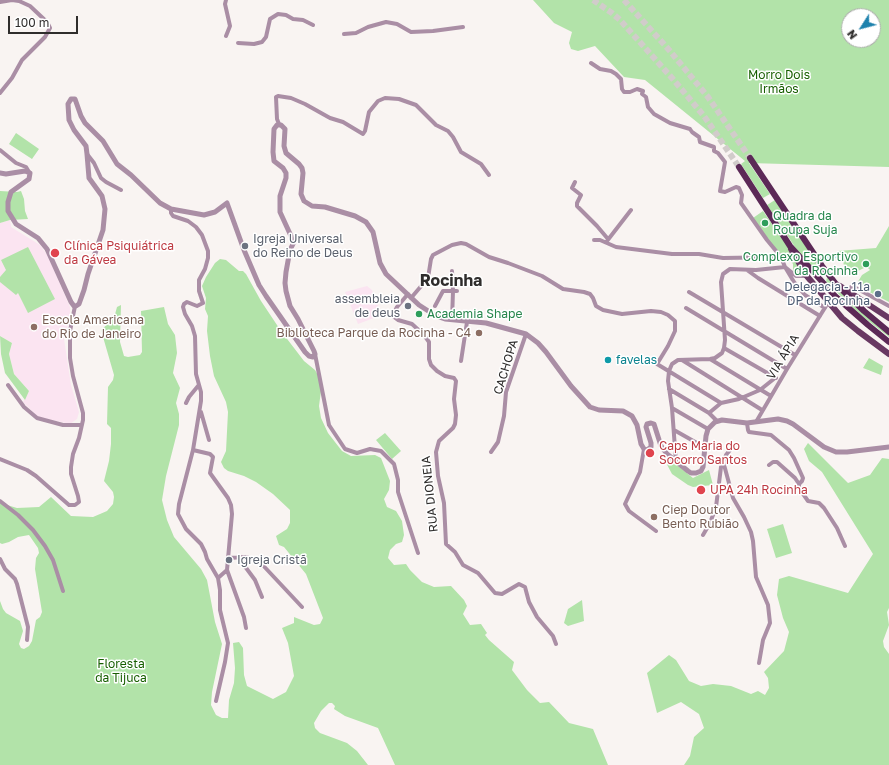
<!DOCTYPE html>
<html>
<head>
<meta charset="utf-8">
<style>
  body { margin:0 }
  #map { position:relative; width:889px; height:765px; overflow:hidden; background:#f9f4f2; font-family:"Golos Text",sans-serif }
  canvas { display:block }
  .north { position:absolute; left:841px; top:8px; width:40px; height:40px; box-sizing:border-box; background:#fff; border:1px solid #acabab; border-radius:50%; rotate:234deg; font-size:11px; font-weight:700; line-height:16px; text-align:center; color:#2f2d2c }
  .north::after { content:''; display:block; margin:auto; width:14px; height:18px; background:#1e82ad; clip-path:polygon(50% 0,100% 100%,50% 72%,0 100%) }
  .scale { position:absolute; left:8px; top:16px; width:70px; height:18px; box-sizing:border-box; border:2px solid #2f2d2c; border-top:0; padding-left:5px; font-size:12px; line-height:14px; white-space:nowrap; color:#2f2d2c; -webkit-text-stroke:3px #fff; paint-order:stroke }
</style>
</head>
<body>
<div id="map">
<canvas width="889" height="765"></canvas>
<div class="north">N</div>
<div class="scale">100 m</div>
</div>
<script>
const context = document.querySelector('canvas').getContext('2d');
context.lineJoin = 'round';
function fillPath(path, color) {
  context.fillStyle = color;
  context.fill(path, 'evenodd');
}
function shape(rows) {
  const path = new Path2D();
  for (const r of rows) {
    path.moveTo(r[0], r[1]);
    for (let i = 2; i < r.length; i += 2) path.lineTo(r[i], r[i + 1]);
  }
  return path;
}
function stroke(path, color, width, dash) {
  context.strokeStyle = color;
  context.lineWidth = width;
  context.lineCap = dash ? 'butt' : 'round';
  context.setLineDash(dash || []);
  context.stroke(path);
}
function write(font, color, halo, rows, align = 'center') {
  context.font = font + ' "Golos Text",sans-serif';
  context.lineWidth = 3;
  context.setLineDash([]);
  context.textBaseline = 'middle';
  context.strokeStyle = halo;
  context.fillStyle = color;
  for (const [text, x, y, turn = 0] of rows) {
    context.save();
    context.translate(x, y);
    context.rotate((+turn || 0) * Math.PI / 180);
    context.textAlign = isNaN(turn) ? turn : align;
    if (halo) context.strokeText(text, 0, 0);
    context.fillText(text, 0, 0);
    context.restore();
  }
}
fillPath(shape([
  [10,220,11,227,40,245,48,256,70,307,70,317,64,339,71,385,79,412,77,419,70,424,38,417,23,402,29,391,14,374,9,354,12,343,0,336,0,223],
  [367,286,372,290,382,315,358,324,345,292]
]), '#fbe4f1');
fillPath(shape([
  [533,0,889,0,889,167,749,163,770,194,763,198,741,164,745,161,645,80,624,77,595,46,578,51,571,49,569,43,572,32,554,23],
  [849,16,873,16,873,40,849,40],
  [16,133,39,149,32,159,9,144],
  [0,191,17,192,21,191,24,199,25,211,28,219,10,220,0,223],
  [775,200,823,272,820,275,799,253,767,205],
  [763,211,788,247,801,271,800,275,796,275,793,272,793,264,789,259,778,253,753,218],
  [889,226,889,302,856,285,862,275,870,270,868,268,866,267,856,272,850,271,844,266,842,255,838,251,876,248],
  [28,247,55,299,28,313,18,293,16,295,0,282,0,277,6,270,1,260],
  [220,259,226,260,239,271,243,271,246,274,261,301,281,331,304,361,315,370,319,377,321,391,319,406,321,418,328,433,342,451,351,456,375,455,381,458,390,481,389,490,384,499,387,507,396,511,402,521,404,535,402,542,396,544,390,550,388,558,394,565,406,564,410,570,422,582,434,587,451,586,464,600,467,606,463,614,470,625,481,624,487,633,485,635,489,640,514,662,512,670,527,690,540,703,549,702,569,723,593,729,608,765,395,765,378,728,345,716,334,709,335,706,332,703,329,703,321,711,314,723,315,728,320,733,347,743,357,751,368,765,0,765,0,601,3,609,6,613,20,621,23,631,19,644,21,648,24,649,29,646,32,641,36,620,40,617,42,612,35,569,36,558,39,553,38,548,29,535,18,537,9,542,2,544,0,543,0,503,17,508,39,507,51,497,71,516,93,517,107,511,113,504,114,497,113,492,104,481,109,461,111,444,111,428,107,424,108,387,113,380,114,375,101,330,114,318,117,307,121,305,120,342,124,356,128,357,140,355,142,352,141,311,164,307,168,324,175,335,177,353,173,373,180,388,176,403,179,414,179,425,166,476,162,500,167,520,174,537,201,569,207,580,215,622,222,644,212,692,211,705,216,715,222,718,228,718,229,700,234,683,235,668,233,643,239,642,243,648,244,675,247,686,273,699,286,692,294,676,288,643,282,628,294,623,294,617,314,625,320,624,323,618,306,574,284,547,279,545,276,536,287,529,290,523,290,510,273,494,256,482,244,476,228,471,224,468,221,462,226,451,228,412,226,402,214,376,210,356,207,331,208,316,205,309,206,298,202,286,206,277,215,263],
  [827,277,852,304,889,335,889,337,862,316,826,282],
  [0,336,12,343,9,354,14,374,29,391,25,400,5,373,1,354],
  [869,358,883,366,881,375,863,368],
  [385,433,401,451,392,459,376,440],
  [808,443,848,483,870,475,882,458,889,459,889,608,887,612,889,625,883,641,884,647,889,654,889,765,684,765,690,756,694,737,704,728,699,714,681,702,657,713,647,673,669,655,676,660,689,681,701,686,713,684,731,686,751,694,758,691,765,695,769,688,768,678,764,672,784,651,789,632,783,618,777,595,779,579,789,576,848,593,873,554,822,472,809,461,804,449],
  [663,457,677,465,693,478,709,470,713,485,693,487,688,485,672,474],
  [783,524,792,553,776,558,767,529],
  [582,600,584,621,568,626,564,623,568,609]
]), '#b2e3a9');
stroke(shape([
  [823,259,837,255]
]), '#b0e8fe', 5);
stroke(shape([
  [593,0,612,13,620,20,672,78,704,116,739,167],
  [624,0,670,51,708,97,750,158]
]), '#d1ccca', 6, [6, 3]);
stroke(shape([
  [226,0,225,4,230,26,226,36],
  [0,2,12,0,19,1,30,6,47,22,50,28,45,37,22,60,12,78,0,93],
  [344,34,356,33,368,27,386,22,397,24,411,32,433,31,463,27],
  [238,43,254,44,262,42,266,37,270,19,278,14,286,15,293,19,303,20,313,25],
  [591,63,600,69,611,71,616,74,621,79,622,89,624,92,630,92,637,89,643,91,642,94,646,97,648,107,654,114,670,123,690,129,692,132,699,137,700,142,714,147,714,151,718,153,725,162,720,191,725,192,736,187,739,188,742,195,741,203,767,240,781,257,785,267,794,282,805,295,825,308],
  [279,124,277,119,276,97,278,96,291,98,305,104,330,118,343,122,363,134,365,131,369,112,378,101,385,98,399,99,416,105,436,125,448,131,453,137,461,152,481,164,489,175],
  [0,150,16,163,26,167,29,172],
  [87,154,94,163,101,178,106,182,121,190],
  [575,182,572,188,581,195,577,203,577,206,597,226,608,239],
  [171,209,171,213,173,216,188,221,196,227,202,235,208,251,208,258,205,269,199,280,199,291,203,303,197,306,187,302,184,304,183,307,185,314,192,326,195,336,196,374,201,392,201,401,193,450,179,504,178,514,186,529,201,544,205,552,207,559,218,578,220,590,220,610,228,643,225,662,216,701],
  [594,240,600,240,616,247,672,254,699,254,723,258,781,257],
  [607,241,631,210],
  [747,270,758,278,820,316],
  [452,271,453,291,452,320],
  [851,287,856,288,889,306],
  [689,292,795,355],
  [408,294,397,307,394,313,394,317,398,320,412,324,424,335,429,342,429,359,431,365,437,371,445,376,454,378,456,381,454,399,456,415,455,424,453,428,439,441,436,452,438,476,444,503,446,544,455,552,463,565,478,573,495,593,502,594,519,584,525,587,529,602,537,617,553,636,556,644],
  [411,298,428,278,431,259,433,255,452,245,461,243,466,244,489,257,508,263,542,276,563,289,584,292,590,294,593,298,596,306,603,310,622,314,651,311,661,312,668,315,675,321,675,331,668,346,657,364,721,403],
  [435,306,443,291,457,291],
  [686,308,787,369],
  [724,348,776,378],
  [315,354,329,425,345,449,357,453,370,449,381,451,394,464,398,480,398,492,418,553],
  [710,359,771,396],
  [682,360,762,410],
  [461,361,467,322],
  [8,385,24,407,37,418,63,425,82,425],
  [669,389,709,413,717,421],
  [186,403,189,397,198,386],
  [672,408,708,429],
  [201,412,209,440],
  [709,413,721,403,739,399,760,390,775,378],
  [756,422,787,369,826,306],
  [747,423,748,430,749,432,771,435,789,450,794,458,803,478,802,481,799,484],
  [674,430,704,447],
  [644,449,640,472,625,504,629,511,656,531],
  [193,450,210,454,213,457,210,473,228,498,231,505,232,514,227,570,244,617,246,628],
  [491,452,498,442,504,416,506,392,526,334],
  [0,459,27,470,36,476,69,505,75,505,79,502,78,496,71,474,71,467,73,454,79,438,83,420,83,413,73,376,70,358,70,331,75,306],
  [723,461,733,498,744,517,751,532,753,541,756,577,768,605,770,623,763,640,759,663],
  [676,462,672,408,668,381,669,371,672,364,678,360,710,359,715,358,722,353,724,348,725,340,721,282,723,274,730,269,756,270,785,267,796,276,803,276,806,275],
  [769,465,773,462,777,462,795,478,799,484,799,488,808,501,819,503,824,508,837,528,845,546],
  [0,501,18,515,33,530,45,546,53,560,63,591],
  [703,535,710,523,716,507,721,467,726,455,730,450],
  [238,557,255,580,262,597],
  [229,558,245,557,258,560,302,607],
  [0,559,5,569,15,579,17,584,28,627,27,640],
  [218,578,227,570]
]), '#aa8ea5', 4);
stroke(shape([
  [0,173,6,174,25,171,30,173,29,179,11,192,8,202,8,211,16,224,38,238,47,249,71,302,74,306,76,306,79,304,84,290,88,274,103,230,105,209,102,196,89,178,87,154,86,146,74,130,69,120,68,104,71,99,75,99,81,116,85,123,103,141,117,164,131,175,160,203,171,209,204,215,215,212,227,203,244,250,259,285,266,296,305,352,309,356,313,357,315,354,314,351,298,319,290,306,286,291,285,283,286,272,290,250,293,244,291,236,280,212,280,196,286,178,286,173,283,168,274,161,273,152,274,129,277,125,281,125,285,129,284,146,286,153,299,164,302,168,303,173,301,194,304,201,312,206,325,207,355,216,366,222,373,232,380,263,386,274,419,305,436,316,445,319,486,323,526,334,538,343,546,352,571,386,590,407,599,410,623,411,632,416,637,425,641,444,644,449,647,450,651,447,651,443,646,427,647,424,651,423,654,424,661,446,667,454,688,471,691,473,696,473,701,471,703,467,706,436,708,429,715,422,722,420,747,423,778,419,787,421,793,424,824,447,836,452,847,452,889,447]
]), '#aa8ea5', 5);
stroke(shape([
  [791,249,806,275,842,318,858,331,889,354],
  [840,286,889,318]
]), '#693963', 6);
stroke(shape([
  [750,158,822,266,836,284,864,311,889,332],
  [739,167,790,246,835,296,868,325,889,342]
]), '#5c2957', 6);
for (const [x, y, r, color] of [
  [765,223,4,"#2e9e5b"],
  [245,246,4,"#6b7280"],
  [55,253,5,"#e0444e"],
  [866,264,4,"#2e9e5b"],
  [878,294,4,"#5c6f8a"],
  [408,306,4,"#6b7280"],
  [419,314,4,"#2e9e5b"],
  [34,327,4,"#8d6e63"],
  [479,333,4,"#8d6e63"],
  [608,360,4,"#0f9aa8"],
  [650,453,5,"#e0444e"],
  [701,490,5,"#e0444e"],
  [654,517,4,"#8d6e63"],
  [229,560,4,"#6b7280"]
]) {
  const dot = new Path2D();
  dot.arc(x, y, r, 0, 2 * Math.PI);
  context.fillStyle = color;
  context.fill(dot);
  stroke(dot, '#fff', 1.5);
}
write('12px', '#175f01', '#fff', [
  ["Morro Dois",779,75],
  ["Irmãos",779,89],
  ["Floresta",121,664],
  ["da Tijuca",121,678]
]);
write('12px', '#27864d', '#fff', [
  ["Quadra da",773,216],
  ["Roupa Suja",773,230],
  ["Complexo Esportivo",858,257,"right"],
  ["da Rocinha",858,271,"right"],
  ["Academia Shape",427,314]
], 'left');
write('12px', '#5b616d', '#fff', [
  ["Igreja Universal",253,239],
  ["do Reino de Deus",253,253],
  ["assembleia",400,299,"right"],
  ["de deus",400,313,"right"],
  ["Igreja Cristã",237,560]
], 'left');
write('12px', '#be3a42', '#fff', [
  ["Clínica Psiquiátrica",64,246],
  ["da Gávea",64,260],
  ["Caps Maria do",659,446],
  ["Socorro Santos",659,460],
  ["UPA 24h Rocinha",710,490]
], 'left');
write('12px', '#4e5e75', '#fff', [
  ["Delegacia - 11ª",870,287],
  ["DP da Rocinha",870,301]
], 'right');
write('12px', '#785e54', '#fff', [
  ["Escola Americana",42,320],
  ["do Rio de Janeiro",42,334],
  ["Biblioteca Parque da Rocinha - C4",471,333,"right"],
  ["Ciep Doutor",662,510],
  ["Bento Rubião",662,524]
], 'left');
write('12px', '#2f2d2c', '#fff', [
  ["VIA ÁPIA",783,357,-59],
  ["CACHOPA",506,367,-73],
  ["RUA DIONEIA",430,494,-96]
]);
write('12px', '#0d838f', '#fff', [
  ["favelas",616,360]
], 'left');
write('bold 16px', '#2f2d2c', '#fff', [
  ["Rocinha",451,281]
]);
</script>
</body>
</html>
